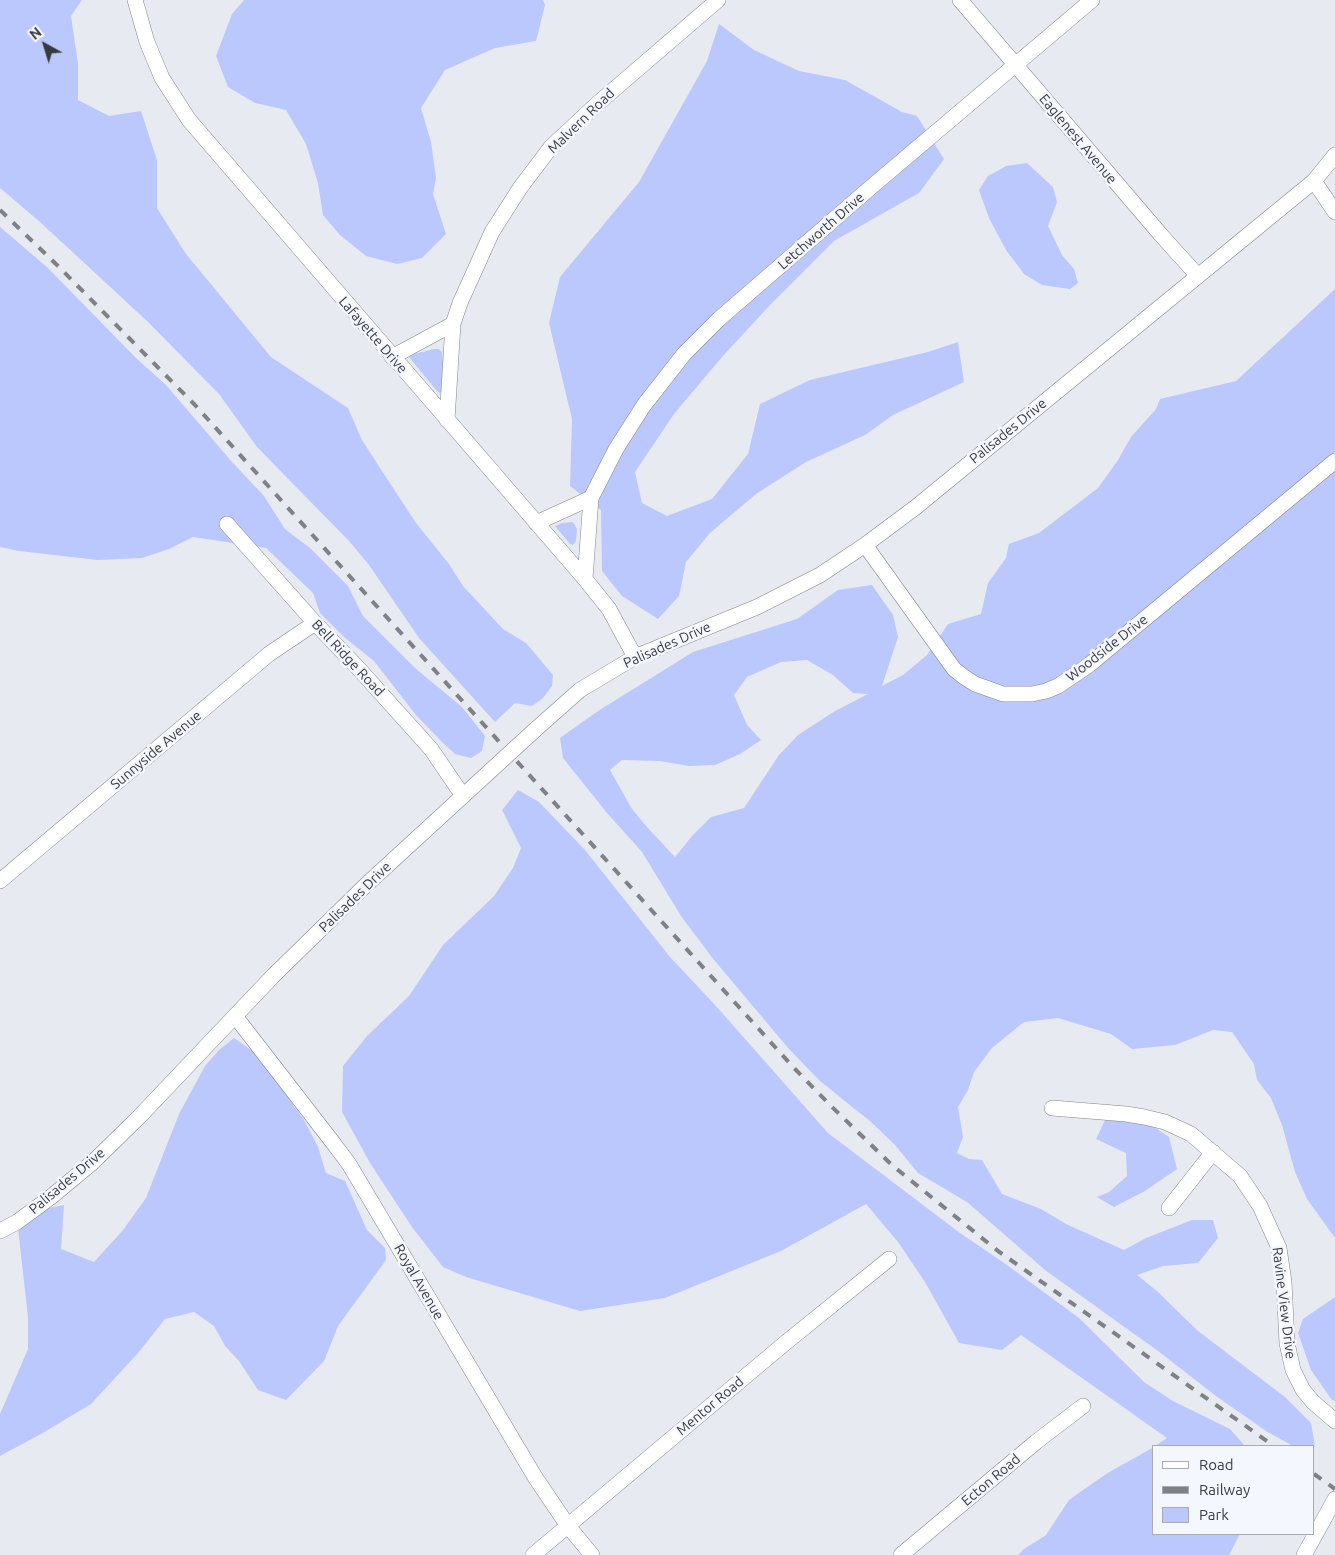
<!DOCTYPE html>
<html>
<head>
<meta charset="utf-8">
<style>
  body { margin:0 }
  #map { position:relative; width:1335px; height:1555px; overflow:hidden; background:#e8eaf2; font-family:Ubuntu,sans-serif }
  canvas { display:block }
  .legend { position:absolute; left:1152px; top:1445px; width:162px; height:90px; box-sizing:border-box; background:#f5f7fe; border:1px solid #aaabb1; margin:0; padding:6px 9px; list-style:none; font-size:15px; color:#393a3d }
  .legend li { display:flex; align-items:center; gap:10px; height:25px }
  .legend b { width:25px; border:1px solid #aaabb1 }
  .north { position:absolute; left:20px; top:20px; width:50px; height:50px; -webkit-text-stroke:4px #f5f7fe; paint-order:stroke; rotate:321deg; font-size:14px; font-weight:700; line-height:20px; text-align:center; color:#393a3d }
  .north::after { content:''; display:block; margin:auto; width:18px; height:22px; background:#393a3d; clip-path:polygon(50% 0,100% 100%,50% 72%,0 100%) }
</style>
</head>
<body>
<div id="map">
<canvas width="1335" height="1555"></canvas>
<ul class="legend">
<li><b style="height:6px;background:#fff"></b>Road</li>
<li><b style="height:6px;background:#7f8186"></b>Railway</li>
<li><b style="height:14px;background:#bac8fe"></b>Park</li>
</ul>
<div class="north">N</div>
</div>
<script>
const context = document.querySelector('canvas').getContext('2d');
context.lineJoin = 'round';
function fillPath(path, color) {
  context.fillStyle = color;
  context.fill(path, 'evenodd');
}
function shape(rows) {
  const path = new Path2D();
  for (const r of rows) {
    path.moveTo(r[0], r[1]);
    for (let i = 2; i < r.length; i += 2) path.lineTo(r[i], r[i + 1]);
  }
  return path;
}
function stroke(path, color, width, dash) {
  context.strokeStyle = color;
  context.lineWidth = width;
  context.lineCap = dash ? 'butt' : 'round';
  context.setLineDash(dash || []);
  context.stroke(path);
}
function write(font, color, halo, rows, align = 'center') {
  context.font = font + ' Ubuntu,sans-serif';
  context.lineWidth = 5;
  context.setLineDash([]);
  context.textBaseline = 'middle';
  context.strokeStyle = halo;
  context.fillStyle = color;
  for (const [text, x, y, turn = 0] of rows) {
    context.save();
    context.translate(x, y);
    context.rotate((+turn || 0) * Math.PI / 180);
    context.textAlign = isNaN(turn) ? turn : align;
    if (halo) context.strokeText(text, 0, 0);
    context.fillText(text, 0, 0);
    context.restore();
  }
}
fillPath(shape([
  [0,0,82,0,71,16,78,64,78,100,109,116,141,111,157,160,157,208,186,254,271,357,348,408,362,440,382,471,416,523,449,564,463,586,503,629,526,643,553,675,552,686,543,698,532,706,515,703,495,722,419,638,369,565,349,541,257,447,219,394,147,321,40,222,0,188],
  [244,0,543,0,545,5,536,41,495,48,445,70,421,108,431,142,436,178,433,194,446,234,422,258,397,264,366,256,340,235,323,215,318,183,306,144,286,110,255,103,228,87,216,56,232,14],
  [719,24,754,50,799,71,845,80,902,112,917,116,944,159,919,193,834,241,771,304,722,357,674,414,635,472,642,503,667,516,712,499,748,454,760,404,810,380,928,352,958,342,964,382,893,415,865,435,806,462,756,494,710,533,686,562,679,596,658,619,622,596,602,571,601,510,570,486,572,419,549,323,560,277,639,182,707,61],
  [1027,163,1053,187,1057,202,1048,226,1062,255,1074,269,1078,283,1070,289,1042,285,1024,274,1006,250,989,218,979,190,988,176,1006,166],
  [0,227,47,267,136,358,166,385,232,462,264,496,285,529,310,548,348,586,363,616,415,668,462,707,485,736,482,751,471,758,455,754,443,743,416,715,374,661,344,637,320,613,313,593,266,548,193,537,169,549,142,558,98,560,19,551,0,547],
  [1335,289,1335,1238,1307,1199,1295,1172,1282,1125,1271,1098,1257,1080,1254,1064,1232,1032,1213,1030,1175,1045,1132,1049,1111,1034,1058,1018,1024,1022,992,1048,974,1072,968,1090,958,1107,963,1137,957,1153,969,1159,982,1160,1002,1194,1041,1209,1066,1224,1124,1250,1146,1238,1192,1220,1213,1220,1218,1238,1198,1263,1163,1266,1137,1275,1158,1292,1198,1331,1285,1397,1311,1423,1315,1447,1314,1447,1293,1446,1266,1431,1216,1396,1158,1351,1045,1270,967,1202,918,1173,895,1145,871,1122,820,1081,789,1049,714,960,681,916,642,852,607,813,563,758,560,738,598,711,693,652,797,619,838,590,872,585,893,615,898,637,882,686,903,675,927,655,948,624,981,614,988,583,1006,558,1009,544,1039,533,1098,488,1118,460,1131,437,1156,409,1160,399,1236,381],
  [807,660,833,675,853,693,868,694,835,711,798,735,779,755,744,808,711,817,692,836,675,857,647,827,632,809,610,770,622,760,660,761,689,766,715,765,740,754,761,740,747,725,734,695,747,677,781,662],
  [434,349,439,349,442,352,444,370,443,389,440,393,437,391,409,357,414,354],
  [573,522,577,529,576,541,573,545,570,544,555,526,562,523],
  [518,790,539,802,585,850,670,957,716,1006,828,1133,960,1233,1007,1265,1079,1318,1144,1382,1173,1401,1230,1429,1245,1446,1155,1446,1167,1438,1021,1335,1002,1350,959,1343,925,1282,898,1242,866,1204,781,1251,665,1298,580,1311,466,1277,443,1267,412,1227,370,1163,342,1112,343,1066,367,1036,409,996,443,945,494,896,513,868,521,848,502,810],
  [234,1038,257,1054,304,1120,318,1147,326,1173,345,1181,367,1230,385,1248,386,1260,338,1326,324,1361,286,1400,258,1390,239,1361,225,1346,214,1326,194,1312,165,1319,138,1353,91,1404,41,1434,0,1456,0,1414,28,1349,28,1317,18,1228,32,1211,64,1205,61,1249,94,1262,123,1230,146,1198,179,1114,205,1066,219,1050],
  [1142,1119,1169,1137,1177,1169,1145,1191,1114,1207,1097,1197,1109,1192,1127,1176,1126,1153,1096,1139,1105,1120],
  [1335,1297,1335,1401,1332,1400,1311,1370,1298,1333,1303,1319],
  [1154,1447,1154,1534,1240,1534,1229,1555,1018,1555,1024,1549,1046,1535,1069,1500,1106,1474]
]), '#bac8fe');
const street = shape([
  [135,0,147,42,162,78,189,120,585,579,609,609,635,657],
  [960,0,1161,235,1198,276],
  [1314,181,1335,212],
  [392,357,453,324,460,303,492,232,520,188,551,147,597,104,718,0],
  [447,420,453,324],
  [536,523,591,498,616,449,644,405,684,354,719,319,870,188,1092,0],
  [227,524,315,623,359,669,431,749,463,796],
  [865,545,954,669,964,677,975,684,1003,694,1032,694,1046,691,1058,686,1089,665,1335,461],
  [585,579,591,498],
  [536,729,580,690,635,657,757,607,820,575,865,545,916,507,1314,181,1335,155],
  [0,881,269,654,315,623],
  [235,1016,334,1144,349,1164,535,1477,568,1526,592,1555],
  [1052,1108,1126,1114,1144,1117,1165,1122,1191,1134,1240,1176,1260,1206,1279,1248,1284,1282,1287,1343,1293,1370,1303,1390,1313,1402,1335,1421],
  [1169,1208,1213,1152],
  [0,1231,17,1222,51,1197,93,1162,139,1117,273,976,367,884,500,762],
  [533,1555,784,1344,889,1259],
  [901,1555,1036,1442,1083,1406],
  [1304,1555,1335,1499]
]);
stroke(street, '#83858d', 16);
stroke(street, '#fff', 15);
stroke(shape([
  [0,210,58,266,195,405,794,1068,832,1107,893,1166,998,1251,1274,1446],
  [1314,1474,1335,1489]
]), '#7f8186', 4, [9, 9]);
const streetBridge = shape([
  [500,762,536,729]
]);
stroke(streetBridge, '#83858d', 16, []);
stroke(streetBridge, '#fff', 15);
write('14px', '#393a3d', '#f5f7fe', [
  ["Malvern Road",581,121,-44],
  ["Eaglenest Avenue",1078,139,50],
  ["Letchworth Drive",821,231,-41],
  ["Lafayette Drive",373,335,49],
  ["Palisades Drive",1008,431,-39],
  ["Palisades Drive",667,645,-24],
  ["Woodside Drive",1107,648,-38],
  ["Bell Ridge Road",348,658,47],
  ["Sunnyside Avenue",156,750,-40],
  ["Palisades Drive",355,897,-44],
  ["Palisades Drive",67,1181,-40],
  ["Royal Avenue",419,1282,60],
  ["Ravine View Drive",1284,1303,83],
  ["Mentor Road",710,1406,-40],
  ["Ecton Road",991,1480,-40]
]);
</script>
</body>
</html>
